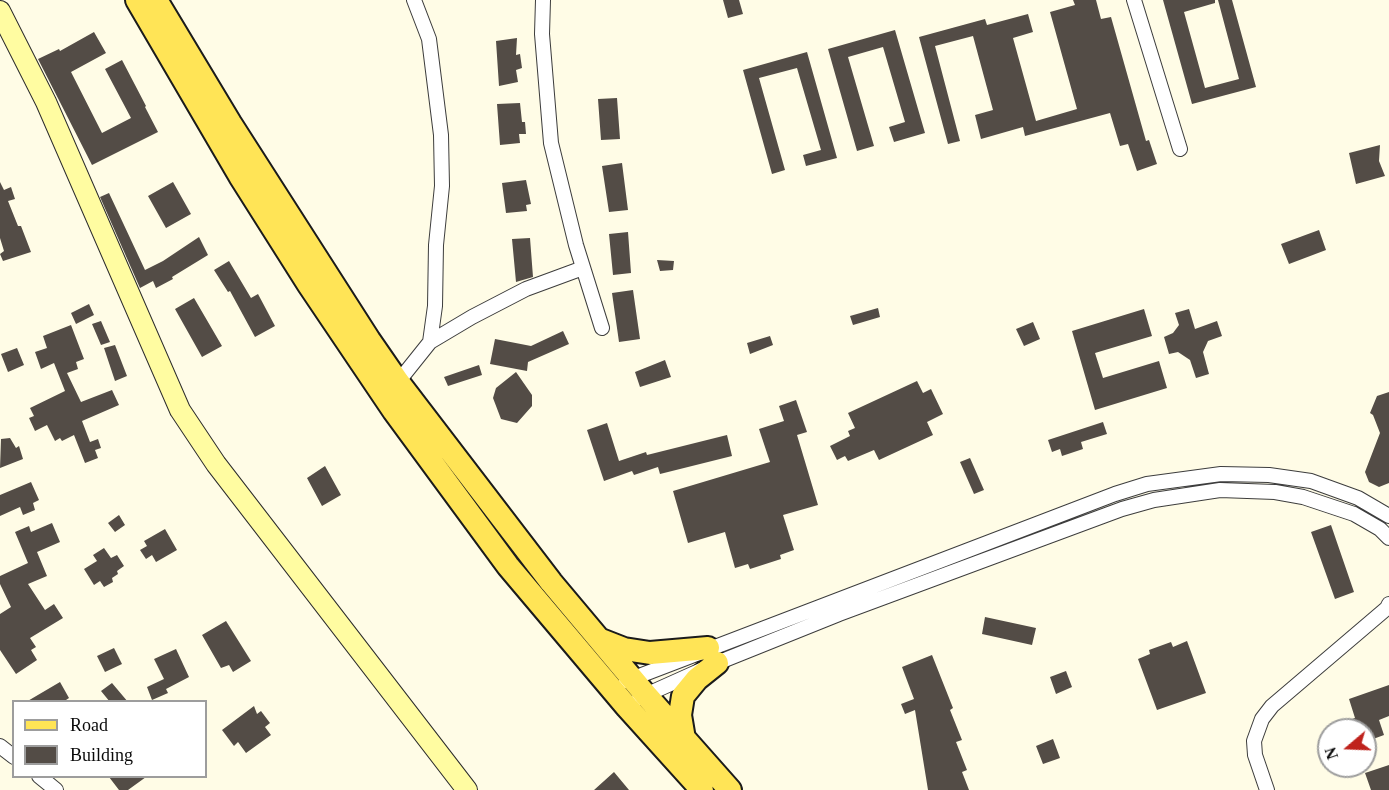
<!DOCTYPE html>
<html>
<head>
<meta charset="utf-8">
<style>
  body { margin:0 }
  #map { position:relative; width:1389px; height:790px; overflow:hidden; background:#fffce6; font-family:Georgia,serif }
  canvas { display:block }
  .legend { position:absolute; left:12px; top:700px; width:195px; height:78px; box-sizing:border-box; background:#fff; border:2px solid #9d9d9d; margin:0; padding:8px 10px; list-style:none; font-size:18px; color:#0a0a0a }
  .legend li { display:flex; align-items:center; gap:12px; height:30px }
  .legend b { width:30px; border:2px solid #9d9d9d }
  .north { position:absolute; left:1317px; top:718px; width:60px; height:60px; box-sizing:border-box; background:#fff; border:2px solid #9d9d9d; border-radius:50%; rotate:251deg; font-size:16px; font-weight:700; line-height:24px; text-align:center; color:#0a0a0a }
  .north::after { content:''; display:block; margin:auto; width:21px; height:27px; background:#bf221c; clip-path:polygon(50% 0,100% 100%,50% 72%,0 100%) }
</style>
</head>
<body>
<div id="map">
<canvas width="1389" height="790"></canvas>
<ul class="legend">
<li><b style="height:8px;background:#ffe456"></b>Road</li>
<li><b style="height:16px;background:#534c46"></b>Building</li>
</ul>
<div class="north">N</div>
</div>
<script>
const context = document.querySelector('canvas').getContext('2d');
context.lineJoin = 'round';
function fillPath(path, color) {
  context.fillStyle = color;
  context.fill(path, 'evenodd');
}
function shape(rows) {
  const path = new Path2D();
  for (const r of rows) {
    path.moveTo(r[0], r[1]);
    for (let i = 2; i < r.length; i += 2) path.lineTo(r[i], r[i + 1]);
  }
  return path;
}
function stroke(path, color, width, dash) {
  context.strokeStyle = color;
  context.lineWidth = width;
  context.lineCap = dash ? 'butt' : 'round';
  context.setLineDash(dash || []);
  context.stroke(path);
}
fillPath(shape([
  [723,0,739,0,743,14,728,18],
  [1073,0,1096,0,1101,19,1111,17,1146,141,1149,140,1157,164,1137,171,1128,144,1120,146,1110,113,1025,136,1023,127,981,139,975,115,993,110,973,36,935,46,960,141,948,144,919,37,985,19,987,25,1028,14,1033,32,1013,38,1036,121,1077,109,1050,12,1075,5],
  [1163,0,1215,0,1215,3,1184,12,1205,88,1239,79,1218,0,1232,0,1256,87,1192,104],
  [895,30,925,133,894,142,889,127,905,122,883,47,848,57,874,146,857,151,828,49],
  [94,32,106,53,71,72,102,133,131,118,105,69,122,60,146,106,145,107,158,132,92,165,38,59,59,49,60,51],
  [517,38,516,55,520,54,522,68,516,70,518,82,499,86,496,41],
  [807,52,837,158,806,166,803,155,821,150,797,68,759,78,785,170,772,174,743,70],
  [617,98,620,139,601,140,598,99],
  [520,103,522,122,525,122,526,134,519,134,520,143,500,145,497,104],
  [1380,145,1379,161,1385,176,1356,184,1349,153],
  [622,163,628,210,609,212,602,166],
  [526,180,531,204,526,205,527,211,506,213,502,183],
  [0,182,4,190,11,187,15,199,8,201,18,226,21,226,31,252,3,261,0,254,4,251,0,238],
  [173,182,191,214,166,228,148,196],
  [109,193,145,270,163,261,199,237,208,255,172,277,173,279,156,288,153,281,140,288,100,197],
  [1319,230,1326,250,1289,264,1281,244],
  [628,232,631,273,613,275,609,234],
  [530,238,533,277,516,282,512,239],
  [657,260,674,261,673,270,660,271],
  [229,261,251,298,258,294,275,326,255,337,230,291,228,292,214,270],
  [633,290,640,339,619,342,612,293],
  [194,298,222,346,202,357,175,309],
  [89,304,94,315,76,324,71,313],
  [878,308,880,317,853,325,850,316],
  [1144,309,1152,336,1095,353,1103,378,1159,361,1167,388,1095,410,1072,331],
  [1189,309,1195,329,1217,321,1222,336,1208,341,1203,352,1209,374,1196,378,1190,360,1178,352,1169,354,1164,337,1173,333,1179,325,1175,313],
  [101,321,110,342,101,345,92,324],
  [1033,322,1040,339,1024,346,1016,329],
  [71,325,84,359,76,362,78,369,67,373,81,402,112,390,119,405,82,421,90,442,98,439,101,448,95,450,98,458,85,463,74,435,62,441,60,438,55,441,47,425,35,431,29,418,34,416,30,408,65,391,54,363,41,369,35,352,47,348,43,336],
  [563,331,569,344,528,362,527,371,490,364,495,339,531,346],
  [770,336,773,345,750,354,747,343],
  [115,345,127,376,115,381,104,348],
  [17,348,24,365,8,372,1,354],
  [665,360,671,377,640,387,635,372],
  [479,365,482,375,448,386,444,377],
  [516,372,532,395,532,406,517,423,501,419,493,398,496,388],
  [917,381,923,393,931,389,943,414,927,422,933,435,879,460,874,450,848,461,845,456,837,460,830,446,850,436,848,431,855,428,848,413],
  [1389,392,1389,483,1379,487,1369,482,1365,472,1380,433,1373,415,1370,413,1377,396],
  [796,400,807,432,797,435,818,505,783,515,794,550,780,555,781,559,750,569,748,564,735,568,725,532,688,543,673,491,770,462,759,429,784,421,779,406],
  [1103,422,1107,434,1081,442,1083,449,1062,456,1060,449,1052,452,1048,440],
  [607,423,619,461,646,452,647,455,727,435,732,456,660,474,658,467,634,475,632,471,604,481,587,430],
  [10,438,16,448,19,446,23,459,0,468,1,439],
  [970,458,984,490,974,494,960,462],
  [325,466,341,495,322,506,307,478],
  [31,482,39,500,33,503,35,510,23,515,20,507,0,516,0,495],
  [119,515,125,525,115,532,108,523],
  [52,523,60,542,37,552,47,576,28,584,45,610,54,604,63,618,30,638,36,647,31,650,37,660,16,674,0,650,0,614,11,607,0,584,0,576,28,563,15,532,29,526,31,532],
  [1331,525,1354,592,1335,599,1311,532],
  [165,529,177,550,156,562,152,555,146,559,140,550,147,546,144,541],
  [104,548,111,558,117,555,124,566,117,571,118,574,112,578,113,582,104,587,100,581,94,585,84,569,97,561,93,555],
  [985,617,1036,628,1032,645,982,634],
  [226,621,251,661,233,672,229,665,221,668,202,635],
  [1187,641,1206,693,1157,710,1138,659,1150,654,1149,650,1171,642,1173,647],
  [114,648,122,664,105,672,97,656],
  [176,649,189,677,166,689,168,693,152,700,147,687,164,679,154,659],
  [932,655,953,708,950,710,962,740,956,742,967,770,962,772,969,790,928,790,915,710,905,714,901,704,914,699,902,667],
  [1066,671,1072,687,1056,694,1050,677],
  [60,682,69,698,63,702,26,702],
  [112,683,128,702,110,702,101,691],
  [1389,685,1389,716,1379,720,1384,735,1365,742,1365,730,1352,730,1349,720,1355,718,1349,699],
  [254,706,257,714,261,711,270,723,265,727,271,735,246,753,238,742,234,746,222,730],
  [1053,739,1060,758,1043,764,1036,746],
  [1389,765,1389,790,1371,790,1365,773],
  [614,772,629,790,594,790],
  [109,777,146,777,128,790,119,790]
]), '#534c46');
const street = shape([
  [543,0,542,34,551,143,576,245,602,328],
  [1134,0,1180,149],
  [430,342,472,317,526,289,583,268],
  [398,382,430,342,435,306,436,245,442,186,441,135,429,39,414,0],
  [626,681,1115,494,1147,484,1221,474,1269,475,1311,481,1358,498,1389,516],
  [639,698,717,663,839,614,1122,509,1154,500,1220,490,1275,492,1303,497,1354,514,1380,529,1389,538],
  [0,746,14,757],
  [39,776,56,790],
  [1267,790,1255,755,1254,741,1262,719,1272,706,1387,608,1389,604]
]);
const secondary = shape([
  [0,11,46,102,180,410,216,464,467,790]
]);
const primary = shape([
  [137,0,240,176,309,285,394,411,508,566,627,707,702,790],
  [156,0,230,123,369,340,398,382,551,582,645,694,730,790],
  [601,640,624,649,650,653,708,648],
  [684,739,680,715,683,696,697,679,717,663]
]);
stroke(street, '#3d3d3d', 16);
stroke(secondary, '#2c2c2c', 22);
stroke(primary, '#1b1b1b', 26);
stroke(street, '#fff', 14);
stroke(secondary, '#fffca1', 20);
stroke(primary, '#ffe456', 22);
</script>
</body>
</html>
